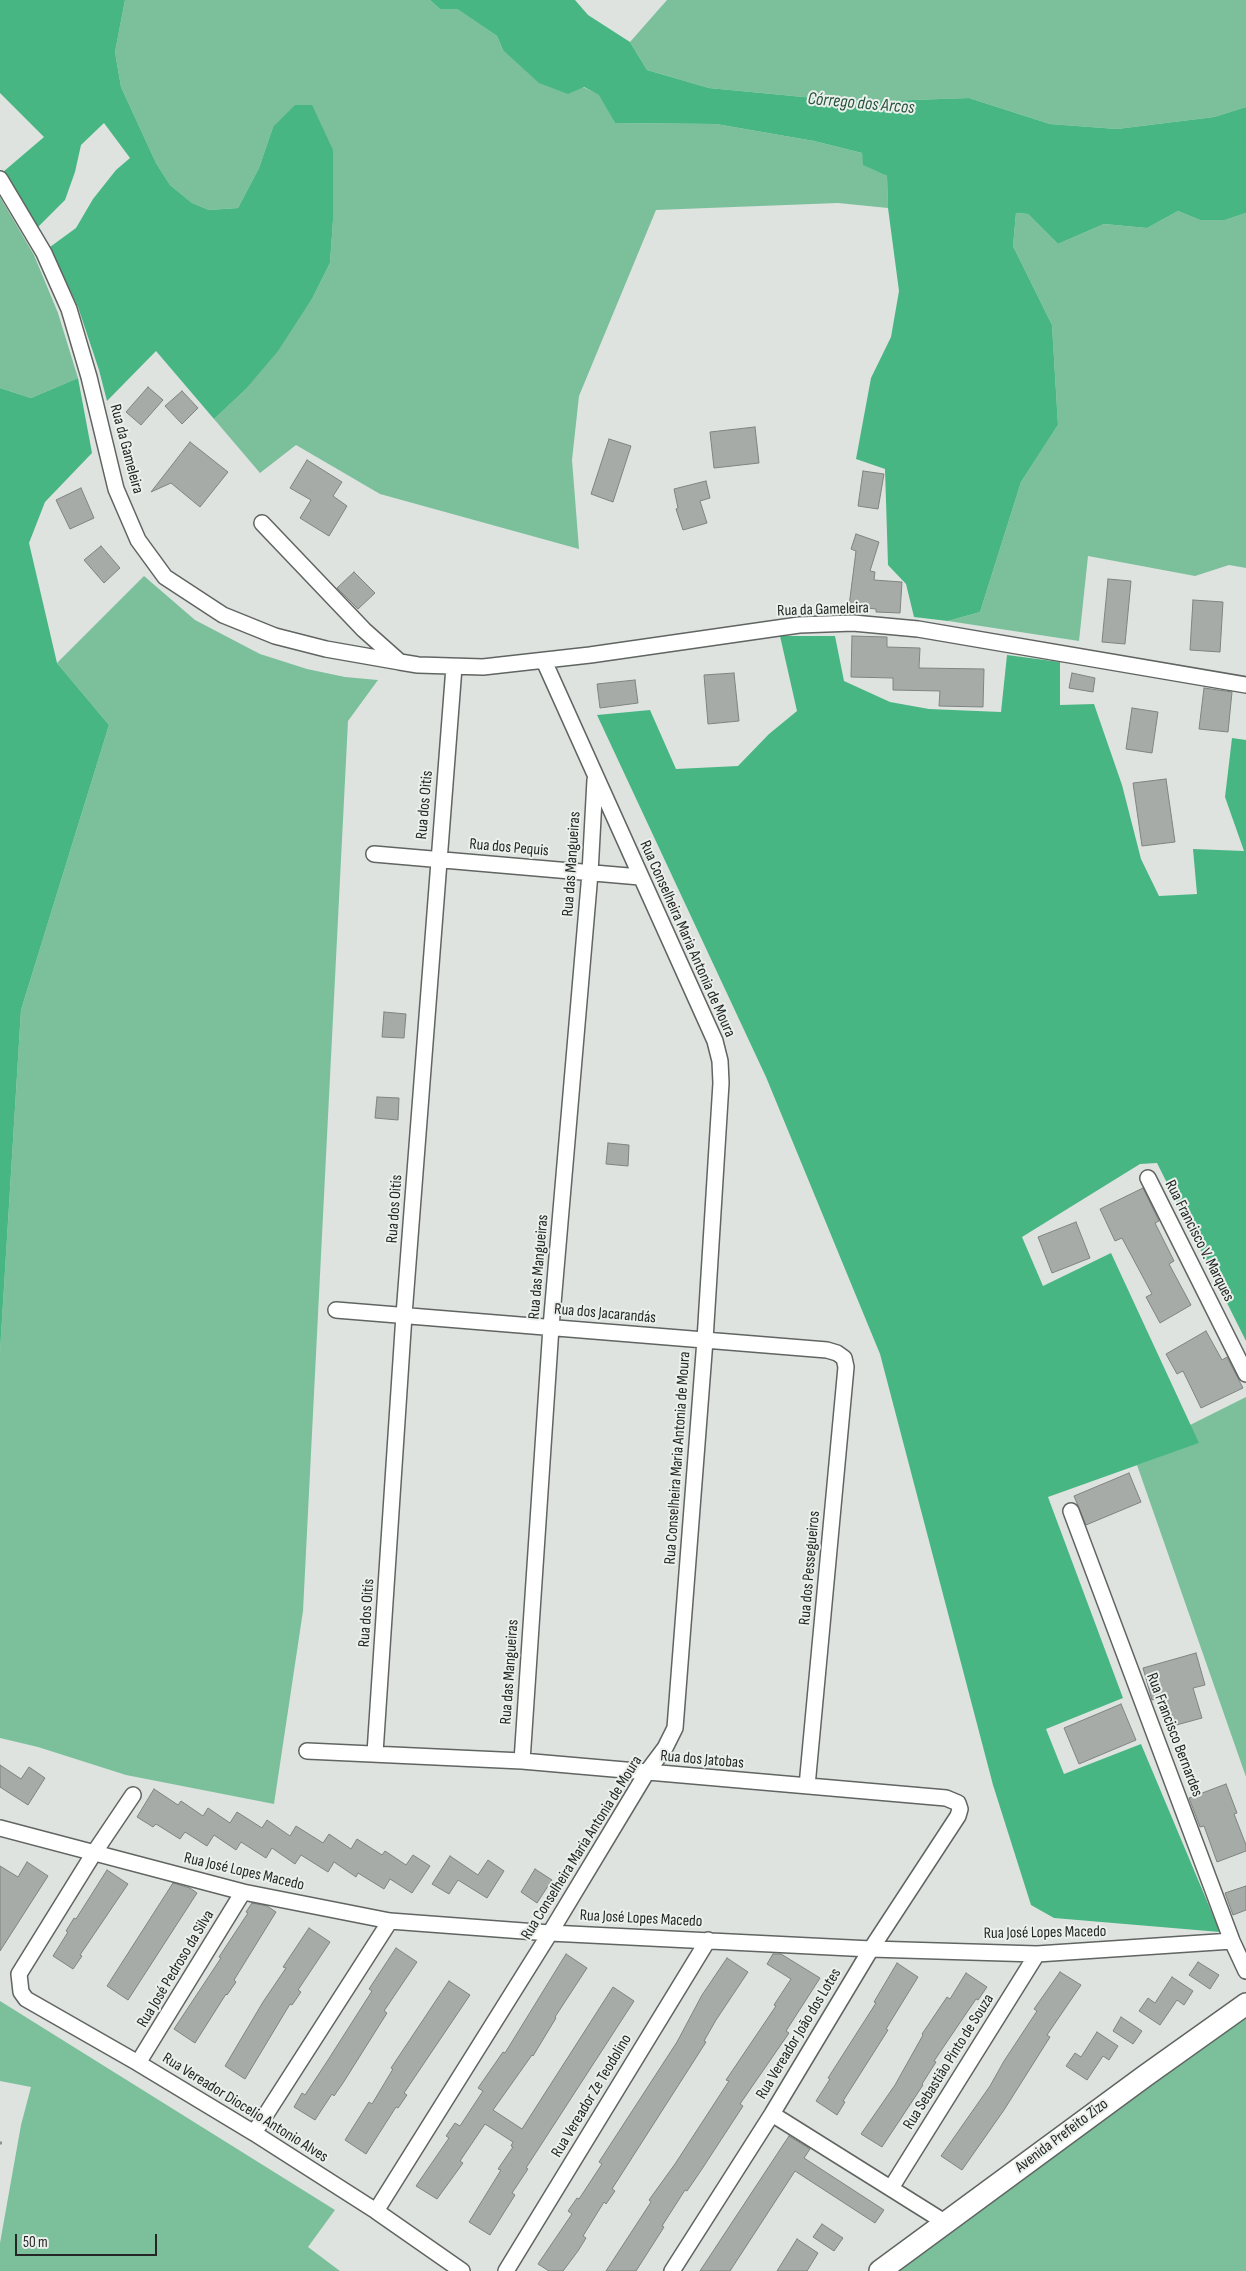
<!DOCTYPE html>
<html>
<head>
<meta charset="utf-8">
<style>
  body { margin:0 }
  #map { position:relative; width:1246px; height:2271px; overflow:hidden; background:#dee3e0; font-family:"Sofia Sans Condensed",sans-serif }
  canvas { display:block }
  .scale { position:absolute; left:15px; top:2234px; width:142px; height:22px; box-sizing:border-box; border:2px solid #252726; border-top:0; padding-left:6px; font-size:15px; line-height:18px; white-space:nowrap; color:#252726; -webkit-text-stroke:4px #ebf0ed; paint-order:stroke }
</style>
</head>
<body>
<div id="map">
<canvas width="1246" height="2271"></canvas>
<div class="scale">50 m</div>
</div>
<script>
const context = document.querySelector('canvas').getContext('2d');
context.lineJoin = 'round';
function fillPath(path, color) {
  context.fillStyle = color;
  context.fill(path, 'evenodd');
}
function shape(rows) {
  const path = new Path2D();
  for (const r of rows) {
    path.moveTo(r[0], r[1]);
    for (let i = 2; i < r.length; i += 2) path.lineTo(r[i], r[i + 1]);
  }
  return path;
}
function stroke(path, color, width, dash) {
  context.strokeStyle = color;
  context.lineWidth = width;
  context.lineCap = dash ? 'butt' : 'round';
  context.setLineDash(dash || []);
  context.stroke(path);
}
function write(font, color, halo, rows, align = 'center') {
  context.font = font + ' "Sofia Sans Condensed",sans-serif';
  context.lineWidth = 4;
  context.setLineDash([]);
  context.textBaseline = 'middle';
  context.strokeStyle = halo;
  context.fillStyle = color;
  for (const [text, x, y, turn = 0] of rows) {
    context.save();
    context.translate(x, y);
    context.rotate((+turn || 0) * Math.PI / 180);
    context.textAlign = isNaN(turn) ? turn : align;
    if (halo) context.strokeText(text, 0, 0);
    context.fillText(text, 0, 0);
    context.restore();
  }
}
fillPath(shape([
  [125,0,430,0,440,9,457,9,497,36,503,50,600,95,615,123,716,124,814,141,862,153,864,165,887,176,888,208,838,203,656,210,579,396,572,460,579,549,380,494,296,445,260,473,214,419,245,390,313,297,330,263,333,220,273,127,259,168,238,208,209,210,192,203,170,185,156,163,121,87,115,52],
  [667,0,1246,0,1246,107,1214,117,1117,129,1050,124,969,98,856,102,709,88,647,70,630,42],
  [0,197,34,255,58,313,78,378,31,398,0,388],
  [1178,211,1200,220,1225,220,1246,213,1246,568,1229,565,1195,576,1088,556,1079,641,948,621,980,612,1021,482,1058,425,1052,325,1013,246,1016,213,1028,214,1058,244,1104,224,1147,228],
  [144,576,195,620,260,654,307,669,345,677,378,680,348,721,303,1611,274,1804,126,1775,38,1747,0,1738,0,1352,21,1010,109,725,57,663],
  [1246,1397,1246,1777,1137,1465,1198,1443,1190,1425],
  [0,2001,335,2210,308,2247,340,2271,0,2271,0,2243,21,2125,31,2087,0,2081],
  [1246,2018,1246,2271,893,2271]
]), '#7bc09b');
fillPath(shape([
  [0,0,125,0,115,52,121,87,156,163,170,185,192,203,209,210,238,208,259,168,273,127,295,105,312,105,333,150,333,220,330,263,313,297,278,351,245,390,214,419,156,351,107,401,99,370,78,307,50,247,76,228,93,199,116,170,130,158,104,123,81,145,75,172,65,200,38,227,3,172,44,137,0,93],
  [430,0,575,0,588,15,630,42,647,70,709,88,856,102,969,98,1050,124,1117,129,1214,117,1246,107,1246,213,1225,220,1200,220,1178,211,1147,228,1104,224,1058,244,1028,214,1016,213,1013,246,1052,325,1058,425,1021,482,980,612,948,621,914,617,906,584,888,565,885,469,856,459,871,378,891,337,899,291,888,208,887,176,863,165,862,153,814,141,716,124,615,123,599,95,584,87,568,94,539,83,503,50,497,36,457,9,440,9],
  [78,378,92,453,45,502,29,543,57,663,109,725,21,1010,0,1352,0,388,31,398],
  [780,636,835,636,844,681,890,702,929,709,1001,712,1007,655,1060,662,1060,705,1094,704,1122,785,1141,859,1159,896,1197,894,1193,849,1244,851,1225,797,1232,738,1246,740,1246,1341,1157,1163,1140,1164,1022,1237,1043,1286,1111,1253,1199,1443,1048,1497,1123,1698,1046,1729,1064,1774,1141,1744,1220,1932,1054,1918,1031,1905,993,1785,880,1354,766,1077,597,715,650,710,676,769,738,766,769,734,797,711]
]), '#48b682');
stroke(shape([
  [513,0,555,44,629,104,714,104,881,123,964,126,1098,141,1246,139]
]), '#48b682', 5.5);
const building = shape([
  [148,387,163,400,141,425,126,412,148,387],
  [182,391,198,408,182,424,165,406,182,391],
  [755,427,759,463,714,468,710,432,755,427],
  [609,439,631,446,613,502,591,494,609,439],
  [190,442,228,472,200,507,171,483,151,492,190,442],
  [307,460,342,482,333,496,347,506,329,536,300,518,311,500,290,488,307,460],
  [863,471,884,474,878,509,858,506,863,471],
  [706,481,710,498,700,501,707,523,683,530,676,509,678,508,674,489,706,481],
  [81,488,94,518,70,529,56,500,81,488],
  [856,534,879,542,870,571,875,572,874,580,902,582,900,613,876,612,876,609,849,606,856,551,851,549,856,534],
  [101,546,120,568,104,583,84,560,101,546],
  [354,572,375,593,358,609,337,588,354,572],
  [1108,579,1131,581,1125,644,1102,642,1108,579],
  [1193,600,1223,602,1220,652,1190,650,1193,600],
  [852,636,887,637,887,647,920,648,919,668,984,669,983,707,939,706,940,691,893,690,893,678,851,677,852,636],
  [734,673,739,721,708,724,704,675,734,673],
  [1072,673,1095,678,1093,692,1069,688,1072,673],
  [635,680,638,703,600,708,597,684,635,680],
  [1204,688,1232,692,1228,732,1199,729,1204,688],
  [1132,708,1158,712,1152,753,1126,749,1132,708],
  [1166,779,1175,842,1142,846,1133,783,1166,779],
  [384,1012,406,1014,404,1038,382,1037,384,1012],
  [377,1097,399,1098,398,1120,375,1118,377,1097],
  [608,1143,629,1145,628,1166,606,1164,608,1143],
  [1143,1188,1159,1221,1155,1223,1174,1261,1169,1264,1191,1305,1160,1323,1146,1297,1152,1294,1122,1238,1115,1241,1100,1209,1143,1188],
  [1076,1222,1090,1258,1052,1273,1038,1237,1076,1222],
  [1206,1331,1222,1360,1227,1357,1243,1388,1201,1408,1183,1371,1177,1374,1166,1354,1206,1331],
  [1129,1473,1141,1502,1086,1525,1074,1496,1129,1473],
  [1196,1653,1205,1685,1193,1688,1202,1718,1169,1727,1161,1698,1152,1700,1143,1668,1196,1653],
  [1121,1704,1136,1740,1079,1764,1064,1728,1121,1704],
  [0,1765,21,1779,29,1767,45,1778,28,1805,0,1787,0,1765],
  [1226,1784,1237,1813,1234,1814,1246,1845,1246,1851,1217,1862,1204,1826,1200,1827,1189,1798,1226,1784],
  [154,1789,178,1805,181,1801,203,1816,208,1808,230,1823,237,1812,262,1828,267,1820,290,1836,296,1826,323,1843,329,1834,351,1849,357,1839,382,1855,385,1851,406,1865,413,1855,430,1866,412,1893,390,1879,384,1889,358,1873,356,1877,334,1862,328,1872,301,1855,295,1864,272,1848,266,1858,241,1842,236,1850,214,1835,207,1846,185,1832,180,1839,156,1824,153,1827,137,1817,154,1789],
  [450,1856,478,1875,488,1860,504,1871,487,1898,458,1880,449,1894,432,1884,450,1856],
  [27,1862,48,1876,0,1951,0,1866,18,1877,27,1862],
  [535,1869,552,1880,537,1903,521,1892,535,1869],
  [107,1870,128,1884,80,1955,82,1956,73,1969,53,1956,68,1932,66,1931,74,1918,76,1919,107,1870],
  [173,1883,190,1888,197,1893,128,2000,107,1986,173,1883],
  [1246,1886,1246,1910,1233,1915,1225,1893,1246,1886],
  [252,1903,267,1906,276,1912,234,1980,236,1982,227,1995,226,1994,195,2043,174,2029,221,1958,219,1957,248,1913,246,1912,252,1903],
  [309,1928,330,1942,298,1990,301,1992,292,2005,290,2004,245,2079,225,2066,263,2002,286,1968,283,1967,309,1928],
  [396,1948,417,1962,384,2011,387,2013,343,2083,334,2096,332,2094,315,2120,294,2107,302,2093,305,2095,328,2060,372,1991,369,1989,396,1948],
  [566,1954,587,1968,555,2017,556,2018,533,2056,532,2055,493,2110,522,2129,613,1987,634,2001,526,2168,528,2169,512,2193,515,2195,490,2235,469,2222,501,2170,498,2169,513,2147,511,2146,513,2142,485,2124,460,2161,463,2163,437,2199,416,2186,449,2138,446,2136,455,2123,460,2126,483,2091,478,2088,503,2052,505,2053,566,1954],
  [773,1954,781,1954,820,1978,786,2031,789,2033,740,2104,743,2106,702,2169,687,2191,685,2190,662,2226,664,2227,636,2271,606,2271,651,2202,649,2200,675,2164,729,2081,726,2080,776,2006,774,2005,791,1979,767,1964,773,1954],
  [727,1958,748,1972,716,2020,704,2041,706,2042,612,2189,615,2191,606,2204,604,2202,583,2236,586,2238,578,2251,563,2271,549,2271,538,2264,572,2214,568,2211,577,2198,579,2199,602,2164,599,2162,677,2042,702,1995,727,1958],
  [1198,1962,1219,1975,1210,1989,1189,1975,1198,1962],
  [897,1963,918,1977,886,2029,888,2030,843,2101,845,2102,837,2115,816,2101,830,2079,828,2078,876,2003,874,2002,897,1963],
  [1060,1972,1081,1985,1047,2035,1050,2037,1004,2110,962,2170,941,2156,990,2086,1004,2061,1037,2011,1034,2009,1060,1972],
  [966,1973,987,1987,978,2000,976,1999,934,2061,936,2062,922,2084,923,2085,882,2147,861,2134,895,2085,923,2035,922,2034,947,1997,950,1999,966,1973],
  [1172,1977,1193,1991,1184,2005,1177,2000,1160,2025,1139,2011,1148,1998,1155,2003,1172,1977],
  [449,1981,470,1995,404,2093,407,2095,398,2108,396,2107,366,2154,345,2140,369,2102,372,2104,393,2069,391,2068,449,1981],
  [1121,2017,1142,2031,1133,2044,1113,2031,1121,2017],
  [1097,2032,1118,2046,1109,2060,1103,2056,1087,2080,1066,2066,1075,2053,1081,2057,1097,2032],
  [789,2136,810,2149,804,2158,884,2210,875,2223,795,2171,730,2271,700,2271,789,2136],
  [822,2224,843,2238,834,2251,813,2237,822,2224],
  [797,2239,818,2253,807,2271,777,2271,797,2239]
]);
fillPath(building, '#a6aba8');
stroke(building, '#7f8481', 1);
const street = shape([
  [0,179,44,253,69,309,89,377,116,489,138,540,165,577,223,615,275,636,326,649,400,662],
  [262,523,364,630,400,662,418,665,483,667,590,655,799,625,853,623,918,629,1246,685],
  [374,854,640,877],
  [1148,1178,1246,1374],
  [336,1310,827,1350,837,1353,844,1358,846,1367,807,1786],
  [1071,1511,1232,1941,1246,1971],
  [307,1751,522,1761,946,1798,958,1803,960,1809,958,1816,871,1949,772,2114,672,2271],
  [375,1753,404,1315,454,667],
  [522,1761,551,1327,590,873,595,780],
  [133,1795,94,1853,19,1974,21,1992,26,1999,138,2063,254,2133,376,2211,462,2271],
  [0,1828,243,1892,390,1921,550,1933,871,1949,1037,1954,1232,1941],
  [138,2063,243,1892],
  [772,2114,946,2223],
  [254,2133,390,1921],
  [891,2188,1037,1954],
  [376,2211,550,1933,647,1772,665,1748,675,1728,705,1340,721,1083,720,1061,715,1041,544,661],
  [506,2271,708,1940]
]);
const secondary = shape([
  [880,2271,1145,2076,1246,2004]
]);
stroke(street, '#606562', 18);
stroke(secondary, '#606562', 24);
stroke(shape([
  [0,2143,2,2143]
]), '#8d918f', 3, [2.5, 2.5]);
stroke(street, '#fff', 15);
stroke(secondary, '#fff', 21);
write('16px', '#252726', '#ebf0ed', [
  ["Rua da Gameleira",126,449,75],
  ["Rua da Gameleira",823,610,-2],
  ["Rua dos Oitis",425,805,-85],
  ["Rua dos Pequis",509,848,5],
  ["Rua das Mangueiras",572,864,-86],
  ["Rua Conselheira Maria Antonia de Moura",687,939,66],
  ["Rua dos Oitis",395,1209,-86],
  ["Rua Francisco V. Marques",1199,1241,63],
  ["Rua das Mangueiras",539,1267,-85],
  ["Rua dos Jacarandás",605,1314,5],
  ["Rua Conselheira Maria Antonia de Moura",678,1458,-86],
  ["Rua dos Pessegueiros",810,1568,-85],
  ["Rua dos Oitis",367,1613,-86],
  ["Rua das Mangueiras",510,1672,-86],
  ["Rua Francisco Bernardes",1174,1735,69],
  ["Rua dos Jatobas",702,1760,5],
  ["Rua Conselheira Maria Antonia de Moura",582,1848,-58],
  ["Rua José Lopes Macedo",244,1872,13],
  ["Rua José Lopes Macedo",641,1919,3],
  ["Rua José Lopes Macedo",1045,1933,-1],
  ["Rua José Pedroso da Silva",176,1969,-59],
  ["Rua Vereador João dos Lotes",799,2034,-59],
  ["Rua Sebastião Pinto de Souza",949,2062,-58],
  ["Rua Vereador Ze Teodolino",592,2096,-59],
  ["Rua Vereador Diocelio Antonio Alves",245,2108,32],
  ["Avenida Prefeito Zizo",1062,2136,-37]
]);
write('italic 18px', '#27543d', '#ebf0ed', [
  ["Córrego dos Arcos",861,104,5]
]);
</script>
</body>
</html>
